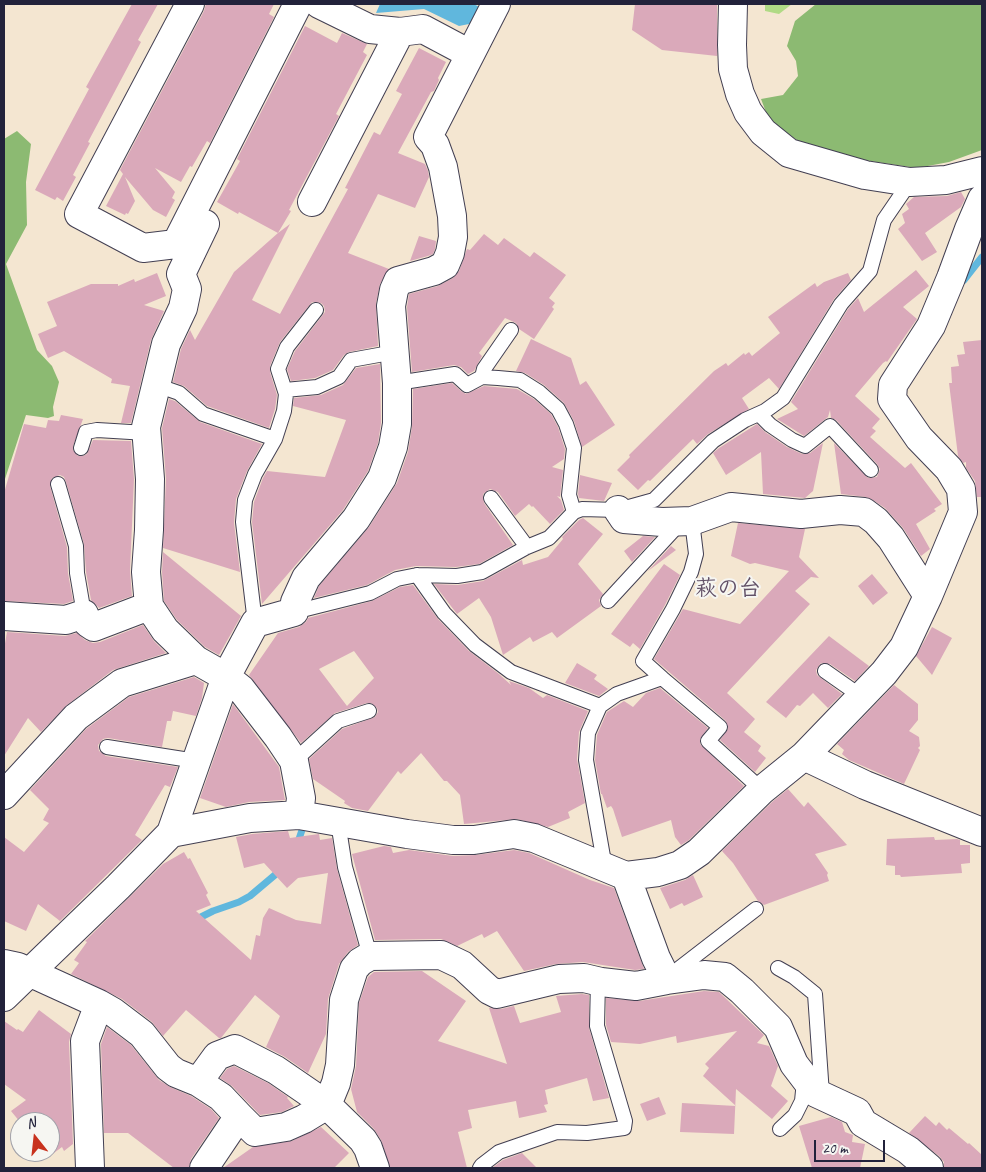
<!DOCTYPE html>
<html>
<head>
<meta charset="utf-8">
<style>
  body { margin:0 }
  #map { position:relative; width:986px; height:1172px; overflow:hidden; background:#f4e6d1; font-family:Caveat,sans-serif }
  canvas { display:block }
  .frame { position:absolute; inset:0; border:5px solid #22223b; pointer-events:none }
  .north { position:absolute; left:10px; top:1112px; width:50px; height:50px; box-sizing:border-box; background:#f6f6f2; border:1px solid #a1a1a9; border-radius:50%; rotate:344deg; font-size:14px; font-weight:700; line-height:20px; text-align:center; color:#22223b }
  .north::after { content:''; display:block; margin:auto; width:18px; height:22px; background:#c8321e; clip-path:polygon(50% 0,100% 100%,50% 72%,0 100%) }
  .scale { position:absolute; left:814px; top:1140px; width:71px; height:22px; box-sizing:border-box; border:2px solid #22223b; border-top:0; padding-left:6px; font-size:15px; line-height:18px; white-space:nowrap; color:#22223b; -webkit-text-stroke:4px #f6f6f2; paint-order:stroke }
</style>
</head>
<body>
<div id="map">
<canvas width="986" height="1172"></canvas>
<div class="frame"></div>
<div class="north">N</div>
<div class="scale">20 m</div>
</div>
<script>
const context = document.querySelector('canvas').getContext('2d');
context.lineJoin = 'round';
function fillPath(path, color) {
  context.fillStyle = color;
  context.fill(path, 'evenodd');
}
function shape(rows) {
  const path = new Path2D();
  for (const r of rows) {
    path.moveTo(r[0], r[1]);
    for (let i = 2; i < r.length; i += 2) path.lineTo(r[i], r[i + 1]);
  }
  return path;
}
function stroke(path, color, width, dash) {
  context.strokeStyle = color;
  context.lineWidth = width;
  context.lineCap = dash ? 'butt' : 'round';
  context.setLineDash(dash || []);
  context.stroke(path);
}
function write(font, color, halo, rows, align = 'center') {
  context.font = font + ' Caveat,"Klee One",sans-serif';
  context.lineWidth = 4;
  context.setLineDash([]);
  context.textBaseline = 'middle';
  context.strokeStyle = halo;
  context.fillStyle = color;
  for (const [text, x, y, turn = 0] of rows) {
    context.save();
    context.translate(x, y);
    context.rotate((+turn || 0) * Math.PI / 180);
    context.textAlign = isNaN(turn) ? turn : align;
    if (halo) context.strokeText(text, 0, 0);
    context.fillText(text, 0, 0);
    context.restore();
  }
}
fillPath(shape([
  [765,4,792,4,779,14,765,11]
]), '#b0da85');
fillPath(shape([
  [816,4,982,4,982,150,949,162,917,168,870,161,805,146,769,120,761,99,783,95,798,76,796,61,787,46,795,21],
  [17,131,31,144,26,182,27,225,6,264,37,350,52,366,59,382,53,407,54,416,48,418,26,415,4,482,4,139]
]), '#8cba72');
fillPath(shape([
  [380,4,473,4,480,7,474,23,459,26,424,9,376,13]
]), '#60b7dd');
stroke(shape([
  [964,280,982,257],
  [297,845,304,824],
  [195,920,213,911,239,902,250,896,282,869]
]), '#60b7dd', 7);
fillPath(shape([
  [132,4,158,4,138,40,141,42,88,142,90,143,73,175,76,177,63,201,57,197,55,200,35,190,89,89,86,87],
  [206,4,274,4,269,14,274,17,210,143,207,141,192,167,190,166,181,182,155,168,175,192,172,198,175,200,166,217,153,210,125,177,135,201,128,214,126,213,125,215,106,206,123,174,120,170,204,11],
  [635,4,717,4,717,56,662,50,632,30],
  [305,26,337,43,342,33,367,44,363,52,367,55,336,114,339,116,289,210,291,211,278,233,290,224,252,300,280,314,348,189,345,188,374,132,380,135,402,94,396,91,419,48,446,62,438,78,439,80,434,91,431,92,398,153,425,164,428,171,429,177,415,208,378,194,348,253,389,269,380,284,376,303,378,346,349,352,344,355,333,370,315,378,291,381,287,369,295,351,325,312,324,306,321,303,312,302,280,342,270,366,270,372,277,395,275,409,269,428,207,406,184,386,173,382,181,349,190,330,195,340,234,272,278,233,239,212,238,214,217,202,240,161,237,159],
  [961,192,965,199,961,207,925,233,937,252,922,261,898,229,905,223,902,214,909,209,906,204,914,197,947,196],
  [484,234,498,245,504,238,530,257,534,252,566,275,549,298,555,303,552,307,554,309,534,339,519,329,516,323,505,318,479,353,482,356,474,371,468,374,461,367,454,365,412,372,407,307,409,294,438,286,453,278,459,271,467,249,470,250],
  [419,236,436,241,435,249,433,254,428,256,410,261],
  [916,270,929,286,903,307,917,319,887,362,886,361,883,363,855,396,880,419,872,428,876,431,870,437,905,468,911,463,942,504,934,509,936,511,916,524,930,549,921,556,903,528,885,508,873,500,866,497,841,494,834,443,868,478,877,477,880,469,877,464,836,420,831,418,830,410,828,417,804,436,777,419,798,409,791,402,848,309,858,298,864,312],
  [157,273,166,296,144,305,164,311,151,340,131,423,121,423,130,386,111,383,112,379,64,351,48,358,38,334,57,326,47,302,91,284,118,284,118,286,134,279,135,282],
  [848,273,851,280,834,299,779,389,769,378,742,398,749,409,708,434,697,444,693,439,650,481,648,480,638,490,617,470,630,457,629,455,714,371,726,363,728,366,744,353,745,355,749,352,752,356,780,333,768,317,815,283,817,287,824,282],
  [531,339,571,358,580,385,586,381,615,425,582,447,574,421,564,403,544,385,525,373,516,371],
  [982,340,982,497,977,497,975,481,966,468,966,462,963,463,958,456,949,383,952,383,951,367,959,366,957,355,965,354,963,342],
  [380,364,381,423,378,443,368,471,343,510,262,604,252,522,254,502,263,478,267,471,325,477,346,420,293,406,294,398,321,395,343,385,356,368],
  [452,383,461,391,466,394,484,386,517,389,534,399,551,414,558,427,565,449,564,459,552,467,563,470,560,497,557,496,561,500,564,510,550,524,533,506,532,507,529,504,515,516,498,492,490,489,483,494,484,503,513,545,479,564,456,567,416,566,395,570,367,585,314,598,319,586,369,527,397,483,408,452,412,427,413,389],
  [169,399,175,401,200,422,262,444,247,471,236,499,234,523,240,572,163,548,166,479,162,428],
  [61,415,83,419,73,446,73,450,78,456,83,456,87,454,93,440,131,441,134,479,130,571,132,596,99,608,91,600,86,572,84,544,66,482,64,477,60,475,52,478,50,486,67,547,68,573,73,601,64,604,4,601,4,493,24,424,46,428,48,420,59,421],
  [757,424,765,432,787,447,802,454,810,453,823,443,813,491,805,498,763,494,761,452,726,475,713,453,719,448],
  [580,475,612,483,604,501,579,498,578,494],
  [583,518,603,534,578,564,603,594,599,600,601,606,557,638,552,632,533,642,530,637,503,655,491,617,479,598,457,614,434,584,458,585,483,581,522,560,523,565,548,557,563,539,562,537,579,520],
  [738,523,805,529,799,557,819,578,811,577,795,591,810,604,727,693,755,719,744,732,761,746,758,751,766,758,755,772,720,740,728,729,726,721,654,659,683,609,740,624,789,571,755,563,750,564,731,556],
  [643,536,655,537,632,562,624,551],
  [671,546,676,550,648,571],
  [163,552,241,616,219,655,205,647,177,620,164,601,162,572],
  [664,564,680,575,665,605,640,649,633,643,630,647,611,634],
  [872,574,888,593,873,605,858,586],
  [413,585,438,619,469,651,499,674,511,685,509,681,529,688,543,698,547,695,588,711,579,732,577,759,585,803,568,812,570,818,548,827,517,819,464,824,460,795,447,781,444,781,421,753,401,774,398,771,368,811,352,808,344,803,345,801,313,779,309,759,342,729,375,717,378,712,377,708,371,703,367,703,335,713,301,743,249,675,278,633,299,627,306,622,308,618,372,601,400,587],
  [354,651,374,678,347,706,319,669],
  [143,625,154,641,166,653,113,670,67,705,41,732,28,718,4,756,4,649,7,632,65,636,77,633,85,640,93,643,100,642],
  [932,627,952,638,932,675,916,656],
  [829,636,869,666,855,681,830,664,821,663,816,670,817,675,842,694,828,708,813,693,800,706,797,705,786,718,766,702],
  [577,663,597,675,594,679,608,689,599,696,565,683],
  [194,677,204,683,202,698,196,716,173,711,171,721,167,721,162,747,108,738,103,739,98,745,99,751,106,756,178,767,170,787,165,785,135,835,142,840,60,921,38,904,26,931,4,921,4,837,24,852,49,823,43,820,49,809,30,790,86,729,129,697],
  [894,685,918,704,918,720,909,731,919,737,920,746,918,748,920,750,904,784,849,760,842,754,844,750,837,744],
  [660,688,708,728,700,739,700,744,744,786,689,840,681,845,675,837,671,820,622,837,613,809,611,806,607,808,602,794,601,794,595,760,597,735,607,712,624,701,633,707,646,693],
  [233,704,279,767,285,800,249,802,226,807,200,798],
  [788,789,804,807,808,802,847,845,815,854,828,873,827,875,829,881,764,905,758,901,733,863,722,851,772,802],
  [288,831,290,838,319,834,320,840,332,838,337,869,358,945,348,952,339,964,328,999,326,1034,308,1073,285,1057,266,1047,280,1016,255,995,221,1038,219,1038,186,1010,163,1036,152,1022,122,999,71,974,79,963,74,960,87,942,85,941,163,864,184,852,188,859,190,858,208,893,206,895,211,905,196,911,251,960,256,935,260,936,263,918,269,908,296,920,321,924,328,873,298,878,287,888,264,863,244,868,236,837,252,834],
  [934,837,935,840,957,839,960,840,960,845,970,845,970,863,961,864,962,873,901,877,900,875,895,875,895,866,886,865,887,839],
  [384,846,391,847,393,853,409,850,453,856,476,855,514,850,529,853,590,880,614,888,644,969,635,970,583,962,556,964,524,971,497,931,484,938,482,934,457,946,441,939,375,940,352,854],
  [693,875,703,897,684,906,682,903,670,909,660,888,685,880],
  [422,971,466,1001,438,1041,507,1064,489,1008,501,1009,514,1006,520,1023,561,1012,556,996,582,994,589,995,589,1028,609,1098,593,1101,587,1078,545,1090,548,1104,544,1105,547,1112,519,1118,516,1101,468,1110,472,1128,458,1132,467,1168,390,1168,381,1140,374,1129,357,1112,351,1089,356,1066,359,1003,368,977,374,972],
  [704,991,719,992,764,1035,757,1043,769,1046,778,1066,771,1086,788,1101,772,1119,736,1089,734,1134,680,1132,682,1103,736,1106,703,1076,709,1068,705,1064,737,1031,677,1043,676,1036,640,1044,611,1042,606,1025,606,998,639,1001],
  [39,1010,71,1034,69,1042,73,1144,64,1151,62,1147,47,1158,42,1152,50,1152,50,1122,20,1122,11,1111,26,1100,4,1084,4,1021,17,1030,18,1029,23,1032],
  [107,1027,131,1045,159,1080,170,1087,191,1096,211,1109,219,1118,191,1159,189,1168,174,1168,128,1133,104,1133,101,1044],
  [234,1066,268,1083,288,1097,287,1098,294,1106,282,1112,260,1115,232,1086,220,1078,227,1069],
  [659,1097,666,1114,647,1121,640,1104],
  [925,1116,936,1126,939,1122,947,1130,949,1128,968,1144,969,1143,982,1155,982,1168,944,1167,944,1162,939,1156,909,1133],
  [831,1117,842,1122,845,1132,853,1135,852,1142,865,1144,860,1168,812,1168,799,1126],
  [321,1127,349,1153,334,1168,223,1168,253,1147,292,1141],
  [522,1153,537,1168,492,1168,503,1160]
]), '#daa9ba');
const lane = shape([
  [482,377,484,369,511,330],
  [397,383,455,374,467,385,482,377,498,378,520,380,539,392,558,409,566,424,574,448,569,495,574,512],
  [156,385,179,393,203,414,275,439],
  [285,390,317,387,339,377,351,360,395,352],
  [759,414,770,425,792,440,805,446,830,426,871,470],
  [81,448,86,432,97,430,147,433],
  [58,484,76,546,77,573,84,614],
  [491,498,527,547],
  [417,575,444,613,475,645,511,672,600,706,617,694,662,678,643,661,673,609,691,572,696,554,692,521],
  [608,601,680,523],
  [294,612,370,593,397,579,417,575,457,576,482,572,527,547,549,538,574,512,582,509,618,510,654,500,713,441,745,420,765,411,783,398,841,304,870,271,884,220,910,182],
  [255,623,243,522,245,500,255,474,275,439,284,411,286,394,278,369,287,347,316,310],
  [825,671,862,697],
  [662,678,720,727,708,741,762,790],
  [600,706,588,733,586,760,605,868],
  [107,747,196,761],
  [294,761,338,721,369,711],
  [338,822,345,867,370,956],
  [778,968,794,977,815,994,822,1094],
  [670,977,677,970,756,909],
  [780,1129,795,1115,802,1101,804,1081],
  [480,1168,482,1165,499,1152,557,1132,587,1133,624,1128,625,1121,597,1026,598,981]
]);
const street = shape([
  [190,4,79,214,143,248,176,244,298,4],
  [319,4,370,29,400,32,423,29,470,54],
  [733,4,732,45,733,69,740,94,748,112,763,132,789,153,865,175,910,182,946,180,982,171],
  [312,202,400,32],
  [618,510,624,519,662,522,692,521,731,507,801,514,840,510,864,512,876,521,891,538,928,596],
  [149,606,146,572,149,530,150,479,146,427,166,344,183,308,187,289,181,274,205,224],
  [4,616,66,620,84,614,88,623,94,627,149,606,165,630,196,660],
  [804,756,865,785,982,832],
  [4,795,76,717,122,683,196,660,226,677,241,689,278,737,294,761,301,798,299,815],
  [171,833,226,677,255,623,294,612,295,602,306,578,356,519,382,478,393,447,397,424,397,383,391,306,394,290,398,281,434,271,445,265,450,253,453,237,452,216,443,167,435,145,428,137,496,4],
  [626,876,656,958,667,980,704,975,725,977,742,991,778,1027,794,1064,816,1093,857,1112,863,1123,908,1150,929,1168],
  [4,964,18,967,99,1004,85,1041,90,1168],
  [4,997,118,887,171,833,250,818,299,815,407,834,453,840,474,840,514,834,534,838,626,876,658,872,680,865,699,852,762,790,804,756,884,673,904,647,928,596,963,512,961,489,949,469,919,438,892,399,893,385,931,326,951,278,969,229,982,199],
  [99,1004,113,1012,142,1034,168,1067,176,1073,198,1082,221,1097,239,1116,204,1168],
  [198,1082,217,1056,235,1049,276,1070,327,1105,336,1083,340,1065,344,1000,354,969,360,962,370,956,441,955,462,965,489,990,497,994,559,979,584,978,601,982,636,986,667,980],
  [239,1116,255,1132,286,1127,304,1119,327,1105,363,1140,368,1148,375,1168]
]);
stroke(lane, '#423f52', 16);
stroke(street, '#423f52', 30);
stroke(lane, '#fff', 14);
stroke(street, '#fff', 28);
write('bold 22px', '#625167', '#f6f6f2', [
  ["萩の台",728,589]
]);
</script>
</body>
</html>
